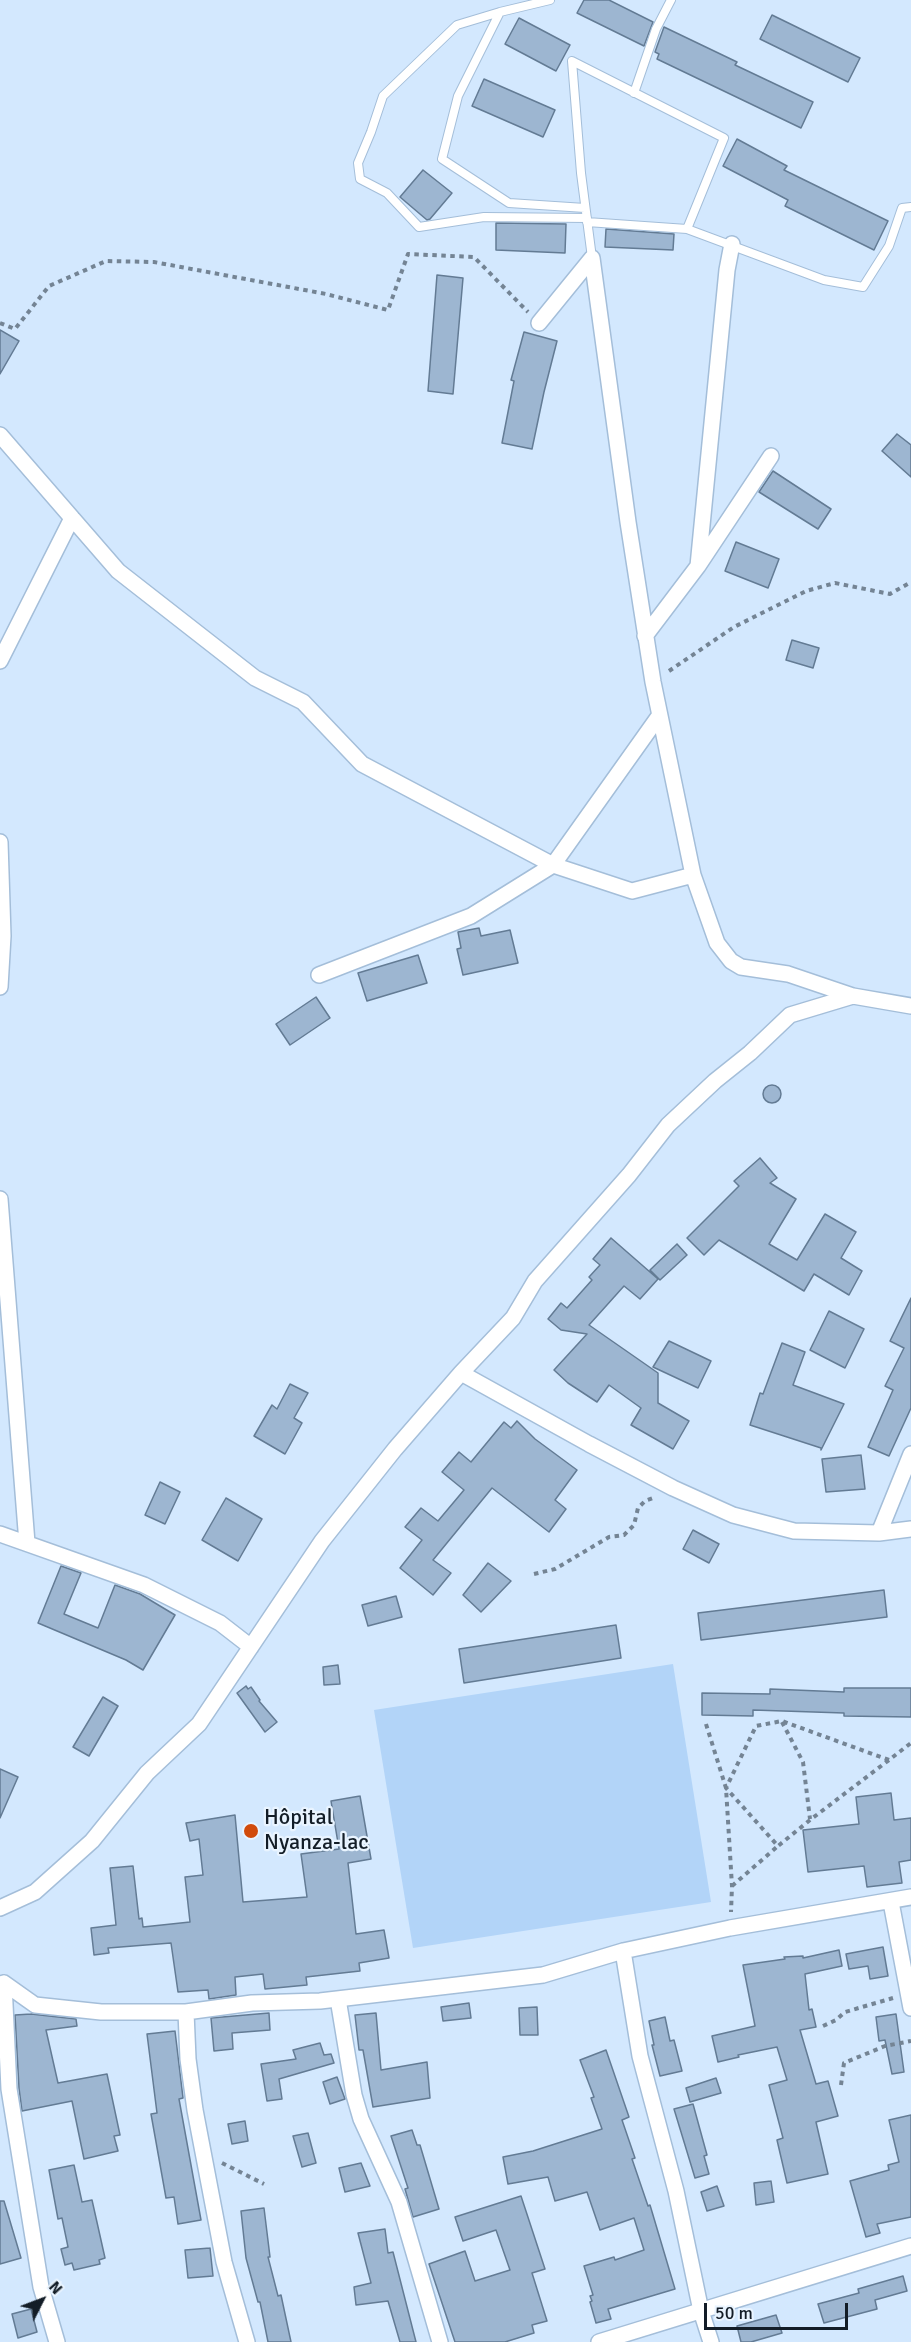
<!DOCTYPE html>
<html>
<head>
<meta charset="utf-8">
<style>
  body { margin:0 }
  #map { position:relative; width:911px; height:2342px; overflow:hidden; background:#d3e8fe; font-family:Signika,sans-serif }
  canvas { display:block }
  .north { position:absolute; left:12px; top:2270px; width:60px; height:60px; -webkit-text-stroke:4px #e9f4ff; paint-order:stroke; rotate:48deg; font-size:16px; font-weight:700; line-height:24px; text-align:center; color:#131d27 }
  .north::after { content:''; display:block; margin:auto; width:21px; height:27px; background:#131d27; clip-path:polygon(50% 0,100% 100%,50% 72%,0 100%) }
  .scale { position:absolute; left:704px; top:2303px; width:144px; height:27px; box-sizing:border-box; border:3px solid #131d27; border-top:0; padding-left:8px; font-size:18px; line-height:21px; white-space:nowrap; color:#131d27; -webkit-text-stroke:4px #e9f4ff; paint-order:stroke }
</style>
</head>
<body>
<div id="map">
<canvas width="911" height="2342"></canvas>
<div class="north">N</div>
<div class="scale">50 m</div>
</div>
<script>
const context = document.querySelector('canvas').getContext('2d');
context.lineJoin = 'round';
function fillPath(path, color) {
  context.fillStyle = color;
  context.fill(path, 'evenodd');
}
function shape(rows) {
  const path = new Path2D();
  for (const r of rows) {
    if (r.length === 3) {
      path.moveTo(r[0] + r[2], r[1]);
      path.arc(r[0], r[1], r[2], 0, 2 * Math.PI);
      continue;
    }
    path.moveTo(r[0], r[1]);
    for (let i = 2; i < r.length; i += 2) path.lineTo(r[i], r[i + 1]);
  }
  return path;
}
function stroke(path, color, width, dash) {
  context.strokeStyle = color;
  context.lineWidth = width;
  context.lineCap = dash ? 'butt' : 'round';
  context.setLineDash(dash || []);
  context.stroke(path);
}
function write(font, color, halo, rows, align = 'center') {
  context.font = font + ' Signika,sans-serif';
  context.lineWidth = 4.5;
  context.setLineDash([]);
  context.textBaseline = 'middle';
  context.strokeStyle = halo;
  context.fillStyle = color;
  for (const [text, x, y, turn = 0] of rows) {
    context.save();
    context.translate(x, y);
    context.rotate((+turn || 0) * Math.PI / 180);
    context.textAlign = isNaN(turn) ? turn : align;
    if (halo) context.strokeText(text, 0, 0);
    context.fillText(text, 0, 0);
    context.restore();
  }
}
fillPath(shape([
  [673,1664,711,1902,413,1948,374,1710]
]), '#b2d4f8');
const building = shape([
  [584,0,609,0,653,22,644,46,577,13,584,0],
  [772,15,860,58,848,82,760,39,772,15],
  [519,18,570,45,556,71,505,44,519,18],
  [664,27,737,62,735,65,813,102,801,128,657,59,659,54,655,52,664,27],
  [484,79,555,110,543,137,472,106,484,79],
  [737,139,787,166,784,170,888,221,874,250,785,206,788,200,723,166,737,139],
  [423,170,452,193,430,219,427,220,400,197,423,170],
  [496,223,566,224,565,253,496,250,496,223],
  [606,229,674,234,673,250,605,247,606,229],
  [437,275,463,278,453,394,428,391,437,275],
  [0,330,19,341,0,374,0,330],
  [524,332,557,341,544,392,532,449,502,443,514,381,511,380,524,332],
  [897,434,911,445,911,477,882,451,897,434],
  [773,471,831,509,818,529,759,492,773,471],
  [736,542,779,559,768,588,725,571,736,542],
  [792,640,819,648,813,668,786,660,792,640],
  [479,928,481,936,510,930,518,963,463,975,457,949,461,948,458,932,479,928],
  [418,955,427,983,367,1001,358,973,418,955],
  [316,997,330,1018,290,1045,276,1024,316,997],
  [772,1094,9],
  [760,1158,777,1178,770,1183,796,1199,769,1244,797,1260,825,1214,856,1232,841,1258,862,1271,849,1295,814,1274,804,1291,719,1240,704,1255,687,1238,739,1186,734,1181,760,1158],
  [611,1238,658,1279,640,1299,624,1286,589,1325,658,1373,658,1403,689,1421,673,1449,631,1425,641,1408,609,1385,597,1402,568,1383,554,1370,587,1334,561,1330,548,1319,561,1303,567,1308,592,1280,589,1277,600,1265,593,1259,611,1238],
  [677,1244,687,1255,660,1280,650,1270,677,1244],
  [911,1298,911,1408,889,1456,868,1447,893,1390,885,1386,904,1348,890,1341,911,1298],
  [829,1311,864,1329,845,1368,810,1350,829,1311],
  [669,1341,711,1361,698,1388,653,1367,669,1341],
  [782,1343,805,1352,793,1385,844,1404,821,1450,821,1448,750,1425,760,1393,763,1394,782,1343],
  [290,1384,308,1393,294,1418,302,1423,285,1454,254,1436,272,1405,277,1409,290,1384],
  [517,1421,535,1439,577,1470,555,1500,566,1509,549,1532,492,1488,433,1560,451,1573,433,1595,400,1568,422,1540,405,1527,421,1508,438,1521,464,1490,442,1472,459,1452,471,1462,504,1422,511,1428,517,1421],
  [861,1455,865,1489,826,1492,822,1459,861,1455],
  [160,1482,180,1492,165,1524,145,1515,160,1482],
  [226,1498,262,1519,238,1561,202,1540,226,1498],
  [693,1530,719,1544,709,1563,683,1549,693,1530],
  [488,1563,511,1581,481,1612,463,1595,488,1563],
  [61,1566,81,1573,64,1614,98,1628,115,1585,140,1594,175,1615,143,1670,126,1660,38,1623,61,1566],
  [884,1590,887,1617,701,1640,698,1613,884,1590],
  [396,1596,402,1617,368,1626,362,1605,396,1596],
  [616,1625,621,1658,464,1683,459,1649,616,1625],
  [338,1665,340,1684,324,1685,323,1667,338,1665],
  [246,1686,248,1689,251,1687,260,1700,259,1701,277,1722,265,1732,237,1693,246,1686],
  [844,1688,911,1688,911,1717,844,1716,844,1713,753,1710,753,1716,702,1715,702,1693,770,1694,770,1689,844,1692,844,1688],
  [103,1697,118,1706,89,1756,73,1747,103,1697],
  [0,1769,18,1777,0,1818,0,1769],
  [891,1793,894,1820,911,1818,911,1860,899,1862,902,1883,867,1887,864,1866,808,1872,803,1830,859,1824,856,1797,891,1793],
  [360,1796,371,1859,348,1863,356,1934,384,1930,389,1958,359,1963,360,1971,306,1977,307,1985,265,1989,263,1974,235,1977,236,1995,209,1999,208,1990,178,1992,171,1943,108,1948,109,1953,94,1955,91,1928,116,1925,110,1868,133,1866,139,1919,142,1918,143,1927,190,1922,185,1877,203,1875,199,1839,190,1841,186,1823,235,1815,243,1902,307,1897,301,1854,339,1849,331,1801,360,1796],
  [883,1947,888,1976,870,1979,868,1966,849,1969,846,1954,883,1947],
  [839,1950,842,1966,805,1974,809,2010,812,2009,816,2027,800,2030,816,2084,828,2081,838,2116,816,2122,828,2174,787,2183,777,2140,783,2138,769,2085,787,2080,777,2047,738,2055,739,2057,718,2062,712,2036,755,2026,743,1965,785,1959,784,1957,803,1956,803,1958,839,1950],
  [469,2003,471,2018,443,2021,441,2007,469,2003],
  [537,2007,538,2035,520,2035,519,2008,537,2007],
  [269,2013,270,2030,232,2033,233,2049,214,2051,211,2018,269,2013],
  [376,2013,381,2070,427,2062,430,2098,373,2107,363,2050,359,2050,355,2015,376,2013],
  [31,2014,76,2019,77,2026,46,2030,58,2083,107,2074,120,2135,114,2136,118,2151,84,2159,72,2101,22,2111,19,2088,15,2015,31,2014],
  [896,2014,904,2072,892,2074,885,2040,879,2041,876,2017,896,2014],
  [665,2017,670,2041,674,2040,682,2071,660,2076,652,2045,654,2045,649,2021,665,2017],
  [175,2031,183,2098,179,2099,201,2220,178,2224,174,2197,166,2198,151,2114,157,2113,147,2034,175,2031],
  [320,2043,324,2055,331,2054,334,2063,279,2079,282,2099,267,2101,261,2064,296,2059,293,2050,320,2043],
  [606,2050,629,2117,622,2120,635,2158,632,2159,648,2206,650,2205,675,2289,608,2309,611,2319,596,2323,590,2302,592,2301,590,2296,593,2295,584,2266,614,2257,615,2260,644,2250,634,2218,600,2230,587,2192,555,2201,548,2177,508,2184,503,2157,533,2151,602,2129,591,2098,594,2097,580,2060,606,2050],
  [337,2077,345,2099,330,2104,323,2082,337,2077],
  [716,2078,721,2093,690,2102,686,2088,716,2078],
  [693,2104,707,2155,704,2156,709,2174,695,2178,674,2109,693,2104],
  [911,2115,911,2217,877,2224,880,2233,866,2237,850,2181,889,2170,888,2165,899,2162,889,2120,911,2115],
  [245,2121,248,2141,232,2144,228,2124,245,2121],
  [412,2130,417,2145,420,2145,439,2209,413,2217,405,2189,408,2188,391,2136,412,2130],
  [308,2133,316,2163,302,2167,293,2136,308,2133],
  [361,2163,370,2186,345,2192,339,2168,361,2163],
  [74,2165,82,2202,92,2200,105,2258,99,2260,100,2264,74,2270,72,2263,65,2265,61,2249,68,2247,62,2218,58,2219,49,2170,74,2165],
  [771,2181,774,2202,756,2205,754,2183,771,2181],
  [717,2186,724,2206,707,2211,701,2192,717,2186],
  [521,2196,545,2269,532,2273,547,2321,532,2325,534,2333,505,2342,455,2342,429,2264,465,2251,475,2281,510,2270,496,2230,463,2241,455,2217,521,2196],
  [0,2201,4,2201,21,2258,0,2264,0,2201],
  [264,2208,270,2257,268,2257,278,2296,281,2295,291,2342,268,2342,260,2302,258,2302,246,2258,241,2211,264,2208],
  [385,2229,388,2253,393,2252,416,2342,400,2342,388,2301,356,2305,354,2287,371,2283,358,2233,385,2229],
  [210,2248,213,2276,188,2278,185,2250,210,2248],
  [903,2276,907,2291,875,2300,877,2309,824,2323,818,2304,859,2293,858,2289,903,2276],
  [31,2309,37,2332,18,2338,12,2314,31,2309],
  [776,2315,782,2333,751,2342,741,2342,737,2326,776,2315]
]);
fillPath(building, '#9db6d1');
stroke(building, '#637b94', 1.5);
const service = shape([
  [550,0,500,12,458,96,442,159,509,203,585,208],
  [500,12,457,25,383,96,371,132,358,163,360,179,387,193,419,227,484,217,587,218],
  [634,93,656,29,671,0],
  [587,222,687,229,824,280,863,287,889,246,902,208,911,207],
  [592,258,581,173,572,61,724,138,687,229]
]);
const minor = shape([
  [592,258,628,522,653,682,693,875,717,943,731,961,741,967,788,974,853,996],
  [539,323,592,258],
  [0,435,118,571,255,678,303,702,362,764,553,865,632,891,693,875],
  [698,566,727,270,732,244],
  [645,636,698,566,771,456],
  [0,661,72,518],
  [0,842,3,936,0,987],
  [319,975,471,916,553,865,659,716],
  [0,1199,27,1543],
  [461,1373,589,1444,673,1488,733,1515,794,1531,879,1533,911,1529],
  [879,1533,911,1454],
  [0,1534,144,1585,220,1623,251,1647],
  [891,1902,911,2008],
  [0,1908,35,1892,92,1841,147,1773,199,1724,322,1541,395,1449,461,1373,513,1318,535,1281,629,1175,668,1125,715,1081,750,1053,790,1015,853,996,911,1006],
  [623,1951,640,2056,676,2191,701,2311,711,2342],
  [4,1983,9,2089,41,2287,57,2342],
  [0,1984,4,1983,35,2005,101,2012,186,2012,252,2003,320,2001,543,1975,623,1951,730,1928,911,1897],
  [338,1999,354,2095,361,2119,399,2202,440,2342],
  [186,2012,188,2059,195,2110,224,2262,247,2342],
  [599,2342,911,2246]
]);
stroke(service, '#a4bed9', 10);
stroke(minor, '#a4bed9', 18);
stroke(shape([
  [0,323,15,329,49,286,106,261,154,262,326,294,388,310,408,254,474,257,528,312],
  [669,671,734,627,806,591,835,583,890,594,911,582],
  [534,1574,555,1569,609,1537,624,1535,634,1525,638,1508,645,1501,656,1497],
  [782,1722,803,1762,810,1819],
  [706,1724,726,1788,732,1886,731,1912],
  [889,1760,782,1721,756,1726,726,1788,778,1846,810,1820,889,1760,911,1743],
  [732,1886,778,1846],
  [823,2026,836,2020,845,2012,893,1998],
  [841,2085,844,2063,885,2046,911,2041],
  [222,2163,264,2184]
]), '#748494', 4, [4.5, 4.5]);
stroke(service, '#fff', 8);
stroke(minor, '#fff', 15);
for (const [x, y, r, color] of [
  [251,1831,8,"#d14b0c"]
]) {
  const dot = new Path2D();
  dot.arc(x, y, r, 0, 2 * Math.PI);
  context.fillStyle = color;
  context.fill(dot);
  stroke(dot, '#e9f4ff', 2);
}
write('22px', '#131d27', '#e9f4ff', [
  ["Hôpital",264,1818],
  ["Nyanza-lac",264,1843]
], 'left');
</script>
</body>
</html>
